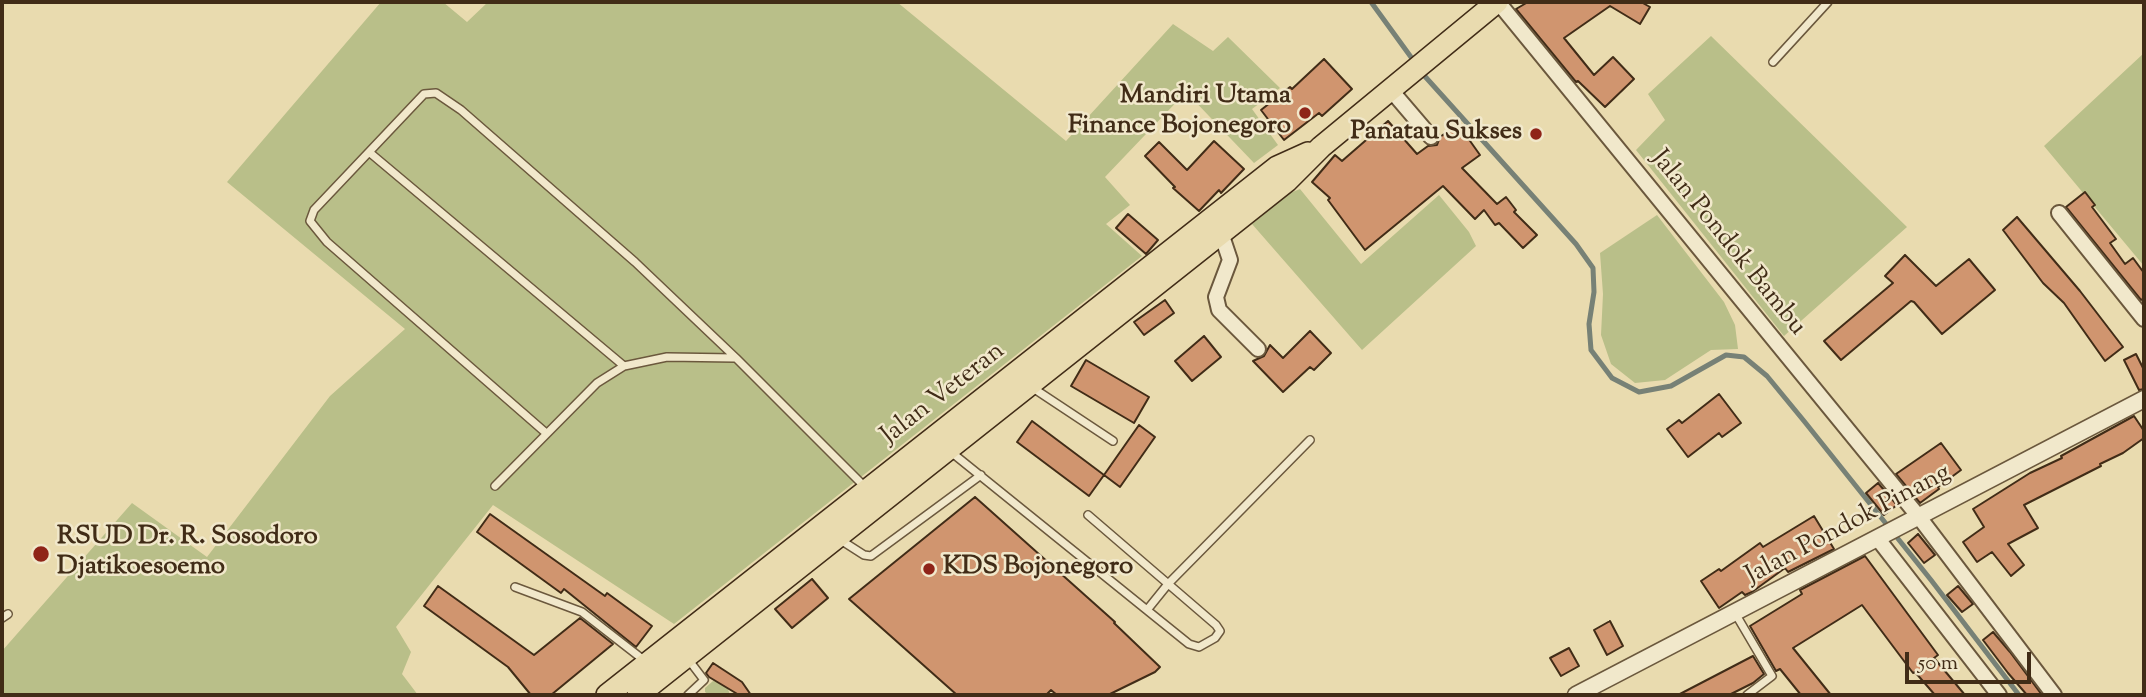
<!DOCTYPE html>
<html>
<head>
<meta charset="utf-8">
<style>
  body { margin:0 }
  #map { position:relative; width:2146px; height:697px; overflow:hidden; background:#e9dbaf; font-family:"Sorts Mill Goudy",serif }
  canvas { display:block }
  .frame { position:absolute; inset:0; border:4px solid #412c17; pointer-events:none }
  .scale { position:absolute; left:1905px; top:652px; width:126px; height:32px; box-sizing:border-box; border:4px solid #412c17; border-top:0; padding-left:9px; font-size:21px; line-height:24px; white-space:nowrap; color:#412c17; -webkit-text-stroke:5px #f1e8cb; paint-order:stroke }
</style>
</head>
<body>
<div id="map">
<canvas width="2146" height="697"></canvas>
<div class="frame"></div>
<div class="scale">50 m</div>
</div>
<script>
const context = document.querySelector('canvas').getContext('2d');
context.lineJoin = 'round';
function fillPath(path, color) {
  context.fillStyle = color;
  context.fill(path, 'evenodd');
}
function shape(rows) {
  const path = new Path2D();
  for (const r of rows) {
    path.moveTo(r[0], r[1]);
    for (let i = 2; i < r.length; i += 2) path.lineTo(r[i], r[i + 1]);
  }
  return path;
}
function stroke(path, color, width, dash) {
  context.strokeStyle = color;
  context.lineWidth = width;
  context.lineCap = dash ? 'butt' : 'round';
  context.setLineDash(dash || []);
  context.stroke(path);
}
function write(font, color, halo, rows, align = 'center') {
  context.font = font + ' "Sorts Mill Goudy",serif';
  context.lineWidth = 5;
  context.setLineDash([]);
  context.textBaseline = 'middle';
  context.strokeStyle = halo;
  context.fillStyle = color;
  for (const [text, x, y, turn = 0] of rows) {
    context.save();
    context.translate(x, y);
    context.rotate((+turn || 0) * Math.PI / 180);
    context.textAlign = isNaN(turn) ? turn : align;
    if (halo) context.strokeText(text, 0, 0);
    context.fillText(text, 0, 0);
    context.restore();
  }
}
fillPath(shape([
  [381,2,443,2,467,22,488,2,897,2,1066,141,1173,24,1213,51,1228,37,1280,88,1252,109,1278,145,1254,163,1186,92,1105,177,1130,205,1106,224,1142,256,674,624,493,505,396,627,411,652,402,674,418,695,2,695,2,651,132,503,207,557,330,396,405,329,227,182],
  [1711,36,1907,227,1784,336,1636,150,1665,120,1648,94],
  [2144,53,2144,266,2044,146],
  [1300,189,1361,264,1439,195,1469,232,1476,246,1362,350,1252,224,1290,193],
  [1657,215,1724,302,1735,325,1738,349,1711,350,1665,380,1635,383,1611,364,1601,335,1603,294,1600,253],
  [713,681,721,682,727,686,730,695,709,695,705,692,705,688]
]), '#b9bf89');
stroke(shape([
  [1371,2,1416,64],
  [1421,72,1576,244,1593,268,1594,292,1589,324,1591,350,1612,378,1639,392,1671,386,1726,355,1744,357,1767,376,1804,421,1931,580,2019,695]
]), '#778176', 5);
const building = shape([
  [1528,2,1641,2,1650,7,1640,24,1610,6,1564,38,1594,75,1613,57,1634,79,1605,107,1578,81,1576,82,1516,9,1528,2],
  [1324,59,1352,89,1322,116,1319,113,1284,140,1261,110,1290,87,1292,89,1324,59],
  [1388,121,1417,154,1428,146,1437,145,1440,137,1458,124,1480,155,1462,168,1497,204,1506,197,1516,210,1514,212,1537,235,1523,248,1499,223,1495,225,1484,210,1475,219,1443,186,1365,250,1328,200,1330,198,1312,182,1335,155,1342,161,1388,121],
  [1214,141,1244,169,1221,193,1219,190,1199,211,1173,188,1175,187,1145,156,1159,142,1187,170,1214,141],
  [2085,192,2095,205,2092,207,2116,239,2110,243,2125,264,2133,258,2144,273,2144,298,2141,300,2066,207,2085,192],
  [1128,214,1158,240,1146,254,1116,228,1128,214],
  [2017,217,2080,291,2123,347,2105,361,2064,303,2043,283,2003,230,2017,217],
  [1905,255,1936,286,1969,259,1995,290,1942,334,1914,302,1911,301,1841,360,1824,341,1893,283,1885,276,1905,255],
  [1165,300,1174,313,1144,335,1134,322,1165,300],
  [1310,331,1331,353,1314,370,1310,367,1283,392,1253,361,1264,356,1270,345,1283,358,1310,331],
  [1204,336,1221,357,1192,381,1175,361,1204,336],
  [2136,354,2144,370,2144,389,2139,390,2124,360,2136,354],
  [1086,360,1149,397,1134,423,1071,386,1086,360],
  [1719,394,1741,423,1722,437,1719,433,1688,457,1667,429,1679,420,1682,423,1719,394],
  [2134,416,2144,431,2144,438,2123,453,2100,464,2101,466,2024,505,2038,528,2008,544,2024,565,2011,576,1992,552,1977,562,1963,542,1984,527,1973,509,2030,473,2062,458,2061,456,2134,416],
  [1032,421,1104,475,1089,496,1017,442,1032,421],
  [1139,425,1155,437,1120,487,1104,475,1139,425],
  [1941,443,1961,470,1938,487,1939,489,1920,503,1896,474,1941,443],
  [1878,483,1897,505,1884,515,1866,493,1878,483],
  [975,497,1115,622,1114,623,1160,667,1155,672,1108,695,1057,695,1051,690,1046,695,957,695,849,599,975,497],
  [490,514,605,596,607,593,652,626,636,647,564,589,561,593,477,532,490,514],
  [1814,516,1834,549,1788,572,1785,568,1752,592,1745,595,1742,592,1719,608,1701,581,1719,569,1721,571,1760,543,1763,547,1814,516],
  [1918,534,1935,555,1924,563,1908,543,1918,534],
  [1865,556,1938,655,1934,658,1965,695,1935,695,1915,672,1913,673,1862,605,1793,648,1831,695,1801,695,1780,669,1776,671,1750,626,1802,594,1800,590,1865,556],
  [812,579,828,598,792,628,775,609,812,579],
  [438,586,534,655,580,618,613,644,551,695,531,695,508,667,424,606,438,586],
  [1958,586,1973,604,1962,612,1947,595,1958,586],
  [1610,621,1623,646,1607,655,1594,630,1610,621],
  [1993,632,2010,652,2042,695,2027,695,2008,673,1983,640,1993,632],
  [1569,648,1579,666,1561,676,1550,658,1569,648],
  [1753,656,1764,674,1753,683,1729,695,1678,695,1753,656],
  [713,663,742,682,751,695,739,695,709,677,706,673,713,663]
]);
fillPath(building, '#d0956f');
stroke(building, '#412c17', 2);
const service = shape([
  [1773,62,1828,2],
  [369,152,624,366],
  [1033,388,1113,441],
  [546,433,327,242,310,221,314,210,424,94,436,93,461,110,635,262,736,358,865,487],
  [951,452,1189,644,1199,647,1215,638,1220,631,1216,625,1088,515],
  [495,486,597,383,624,366,667,357,735,358],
  [839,539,864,555,871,556,981,475],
  [515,587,582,612,645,661],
  [1147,610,1168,584,1310,440],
  [1735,613,1772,676,1747,695],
  [2,618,8,614],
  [688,695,704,680,688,659]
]);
const minor = shape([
  [1498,2,1919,517,2054,695],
  [1390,89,1431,137],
  [2059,213,2144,319],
  [1221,233,1230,260,1216,297,1219,310,1258,349],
  [1878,539,1999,695]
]);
const tertiary = shape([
  [1576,695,2144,399]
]);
const primary = shape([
  [607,695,1277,167,1308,153],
  [638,695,1287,181,1321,147,1497,2]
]);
stroke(service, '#6b583d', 10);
stroke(minor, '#6b583d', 18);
stroke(tertiary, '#6b583d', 19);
stroke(primary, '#412c17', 24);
stroke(service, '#f1e8cb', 7);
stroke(minor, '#f1e8cb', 14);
stroke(tertiary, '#f1e8cb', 16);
stroke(primary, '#e9dbaf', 21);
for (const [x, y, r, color] of [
  [1305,113,7,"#8f2418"],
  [1536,134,7,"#8f2418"],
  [41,554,9,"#8f2418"],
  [929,569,7,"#8f2418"]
]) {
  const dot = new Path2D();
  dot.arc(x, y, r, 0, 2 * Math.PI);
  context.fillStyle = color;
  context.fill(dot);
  stroke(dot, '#f1e8cb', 2.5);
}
write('bold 26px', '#412c17', '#f1e8cb', [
  ["Mandiri Utama",1291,98],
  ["Finance Bojonegoro",1291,128],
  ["Panatau Sukses",1522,134],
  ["RSUD Dr. R. Sosodoro",57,539,"left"],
  ["Djatikoesoemo",57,569,"left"],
  ["KDS Bojonegoro",943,569,"left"]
], 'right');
write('26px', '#412c17', '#f1e8cb', [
  ["Jalan Pondok Bambu",1727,244,51],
  ["Jalan Veteran",944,395,-38],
  ["Jalan Pondok Pinang",1849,526,-28]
]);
</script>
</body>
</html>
